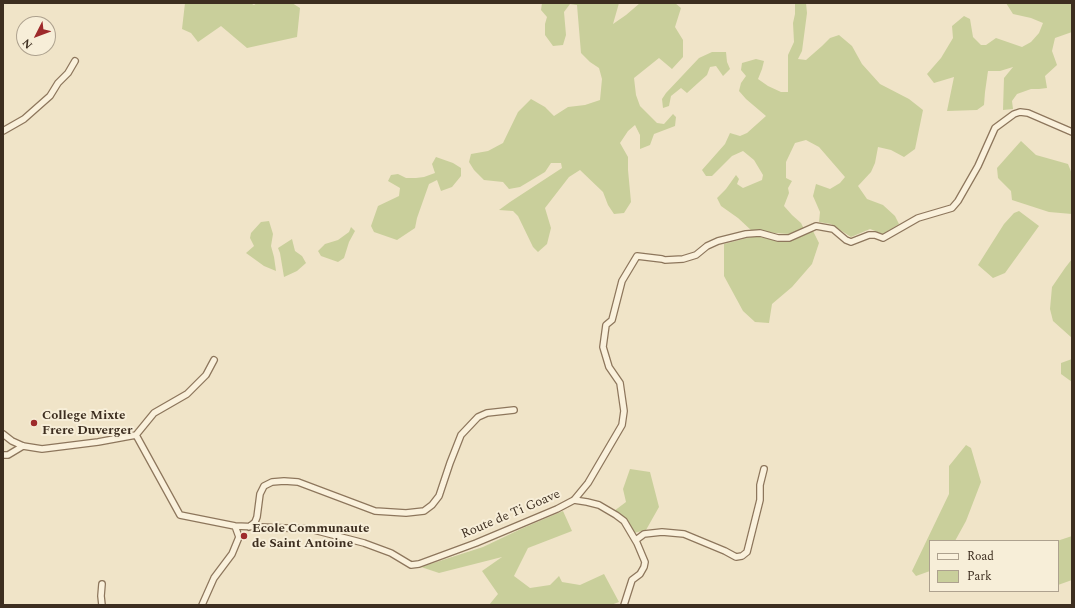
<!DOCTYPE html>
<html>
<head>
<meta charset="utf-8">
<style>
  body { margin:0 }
  #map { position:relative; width:1075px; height:608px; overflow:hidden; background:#f0e4c8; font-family:Spectral,serif }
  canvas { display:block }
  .frame { position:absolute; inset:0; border:4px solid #3d2e20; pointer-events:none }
  .legend { position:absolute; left:929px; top:540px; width:130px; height:52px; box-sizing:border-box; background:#f7eed8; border:1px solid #ada18e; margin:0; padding:5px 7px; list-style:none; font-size:12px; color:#3d2e20 }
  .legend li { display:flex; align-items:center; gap:8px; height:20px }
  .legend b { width:20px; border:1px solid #ada18e }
  .north { position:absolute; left:16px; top:16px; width:40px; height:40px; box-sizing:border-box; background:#f7eed8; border:1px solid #ada18e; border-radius:50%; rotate:228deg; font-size:11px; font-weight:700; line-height:16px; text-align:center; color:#3d2e20 }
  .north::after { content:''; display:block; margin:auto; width:14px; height:18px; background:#9e2a2b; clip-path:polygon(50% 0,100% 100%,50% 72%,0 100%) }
</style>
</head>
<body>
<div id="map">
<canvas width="1075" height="608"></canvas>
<div class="frame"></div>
<ul class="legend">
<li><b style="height:5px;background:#faf1dc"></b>Road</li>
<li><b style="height:11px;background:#c9cf9b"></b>Park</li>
</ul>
<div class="north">N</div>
</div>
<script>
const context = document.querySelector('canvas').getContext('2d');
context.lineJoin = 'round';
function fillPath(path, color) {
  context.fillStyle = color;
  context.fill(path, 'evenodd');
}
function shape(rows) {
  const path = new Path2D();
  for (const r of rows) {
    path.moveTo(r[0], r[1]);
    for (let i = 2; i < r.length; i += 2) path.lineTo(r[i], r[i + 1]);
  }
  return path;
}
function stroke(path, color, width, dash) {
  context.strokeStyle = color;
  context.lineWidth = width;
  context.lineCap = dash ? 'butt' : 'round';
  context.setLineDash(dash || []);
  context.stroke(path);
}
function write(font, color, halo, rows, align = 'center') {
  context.font = font + ' Spectral,serif';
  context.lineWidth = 4;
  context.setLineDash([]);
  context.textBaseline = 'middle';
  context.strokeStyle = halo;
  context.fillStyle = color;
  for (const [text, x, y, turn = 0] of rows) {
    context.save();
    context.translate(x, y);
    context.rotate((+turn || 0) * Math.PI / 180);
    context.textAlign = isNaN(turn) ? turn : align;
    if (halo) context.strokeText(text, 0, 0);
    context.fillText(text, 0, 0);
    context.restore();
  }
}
fillPath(shape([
  [185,3,250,3,254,5,257,3,292,3,300,8,297,37,247,48,221,26,198,42,191,33,182,29],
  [542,3,619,3,613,24,626,15,640,3,675,3,681,8,675,27,683,40,683,57,672,69,659,58,634,78,636,95,640,106,657,123,664,124,673,114,676,117,675,126,654,134,650,145,640,149,640,135,635,125,628,131,620,143,628,157,628,170,631,202,624,213,614,214,608,205,603,192,580,170,569,177,545,208,551,228,547,244,538,252,533,247,518,216,513,211,499,210,510,202,562,168,561,163,551,163,545,172,520,187,509,189,503,182,484,180,474,170,469,162,471,154,488,151,503,143,518,112,531,99,545,107,554,116,568,107,585,105,600,100,602,79,599,68,590,62,581,53,577,5,570,4,564,12,566,35,563,45,553,46,545,35,545,24,547,17,541,10],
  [795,3,806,3,807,13,802,51,798,59,806,60,822,46,830,38,839,35,852,46,862,64,880,84,909,99,923,110,915,149,904,157,891,150,878,147,875,163,871,172,858,186,867,199,883,205,895,216,899,224,883,234,870,229,851,237,831,224,819,222,820,212,813,196,816,184,830,189,840,183,845,177,819,147,806,140,795,143,786,162,786,178,792,181,788,188,789,193,784,206,792,215,801,223,804,229,788,234,752,231,738,218,721,206,717,198,726,189,736,175,739,179,737,184,743,188,762,180,763,175,754,160,743,151,732,156,712,176,706,176,702,170,725,144,730,133,740,136,747,133,766,116,746,99,739,91,741,83,746,76,741,70,742,63,756,59,764,61,762,69,758,79,768,86,781,92,788,92,788,55,794,42,793,23,795,14],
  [1006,3,1072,3,1072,32,1055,38,1052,51,1057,65,1045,76,1047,88,1039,89,1031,89,1017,94,1012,101,1013,109,1003,110,1004,78,1013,67,1000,71,988,71,985,92,984,105,977,110,947,111,954,77,934,83,927,74,941,58,953,38,952,26,964,16,970,19,973,37,981,45,986,45,996,38,1022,47,1031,42,1039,33,1043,23,1031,18,1013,14],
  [712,52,726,52,727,62,730,69,723,76,716,66,710,67,707,75,698,83,687,93,681,88,671,96,669,106,663,108,662,99,666,93,699,58],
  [1021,141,1036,155,1068,164,1072,174,1072,214,1049,212,1012,200,1011,191,998,178,997,168],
  [436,157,453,163,461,168,461,176,452,187,441,191,437,180,429,184,417,218,415,228,397,240,374,232,371,226,378,206,399,196,400,188,388,181,391,175,398,174,406,178,416,178,424,177,435,173,432,164],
  [1019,211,1039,226,1005,273,993,278,978,265,1004,224,1014,213],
  [269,221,273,234,271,246,274,257,276,271,264,266,246,253,254,246,250,238,251,233,261,222],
  [351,227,355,231,349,242,344,258,338,262,321,256,318,251,325,244,338,240,349,232],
  [813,231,819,243,812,264,792,287,772,304,769,323,755,322,743,311,724,276,724,244,755,236,787,242],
  [292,239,295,251,302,256,306,263,297,271,284,277,280,253,278,248],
  [1072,259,1072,338,1053,321,1050,309,1052,287,1065,268],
  [1072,359,1072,382,1061,374,1061,363],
  [966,445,971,448,981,482,966,521,955,541,930,541,930,571,916,576,912,571,949,494,949,466],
  [630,469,650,472,659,507,646,530,634,533,614,511,626,502,623,489],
  [563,511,572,531,528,548,514,576,530,588,550,585,559,576,562,582,580,585,604,574,619,602,611,605,489,605,498,594,482,571,502,557,439,573,421,567,483,547,523,528],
  [1072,536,1072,580,1058,585,1057,541]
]), '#c9cf9b');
const street = shape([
  [3,131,24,119,50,96,58,83,68,73,75,61],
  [3,434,12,441,23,446,42,449,98,442,136,435,154,413,187,394,206,375,214,360],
  [136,435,180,515,235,526,310,529,364,543,391,553,411,565,419,564,476,543,557,509,574,500,588,483,622,425,624,411,620,383,609,367,603,347,606,325,612,320,622,281,637,256,662,259,665,260,683,259,696,255,707,246,718,241,746,234,760,233,778,238,789,238,816,226,833,229,846,240,851,242,869,235,875,235,883,238,918,218,952,208,958,201,978,166,995,128,1014,114,1020,112,1028,113,1072,132],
  [3,455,8,455,23,446],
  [574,500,587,502,599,505,616,515,624,521,637,543,645,562,644,567,640,574,632,580,624,605],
  [249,527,255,522,257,517,260,494,264,486,272,482,284,481,298,482,375,511,406,513,424,511,432,505,439,496,450,463,461,435,478,417,487,413,514,410],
  [636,540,644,534,662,532,684,534,725,551,736,557,742,556,747,552,760,500,760,485,764,469],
  [102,605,101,596,102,584],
  [202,605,214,578,232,554,239,537,235,526]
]);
stroke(street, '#8d765c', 8);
stroke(street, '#faf1dc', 5.5);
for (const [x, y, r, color] of [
  [34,423,4,"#9e2a2b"],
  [244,536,4,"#9e2a2b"]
]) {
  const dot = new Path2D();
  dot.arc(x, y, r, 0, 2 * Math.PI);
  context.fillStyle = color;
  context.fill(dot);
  stroke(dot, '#f7eed8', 1.5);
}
write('bold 13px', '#3d2e20', '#f7eed8', [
  ["College Mixte",42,416],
  ["Frere Duverger",42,431],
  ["Ecole Communaute",252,529],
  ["de Saint Antoine",252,544]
], 'left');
write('13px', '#3d2e20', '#f7eed8', [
  ["Route de Ti Goave",511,515,-23]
]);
</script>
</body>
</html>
